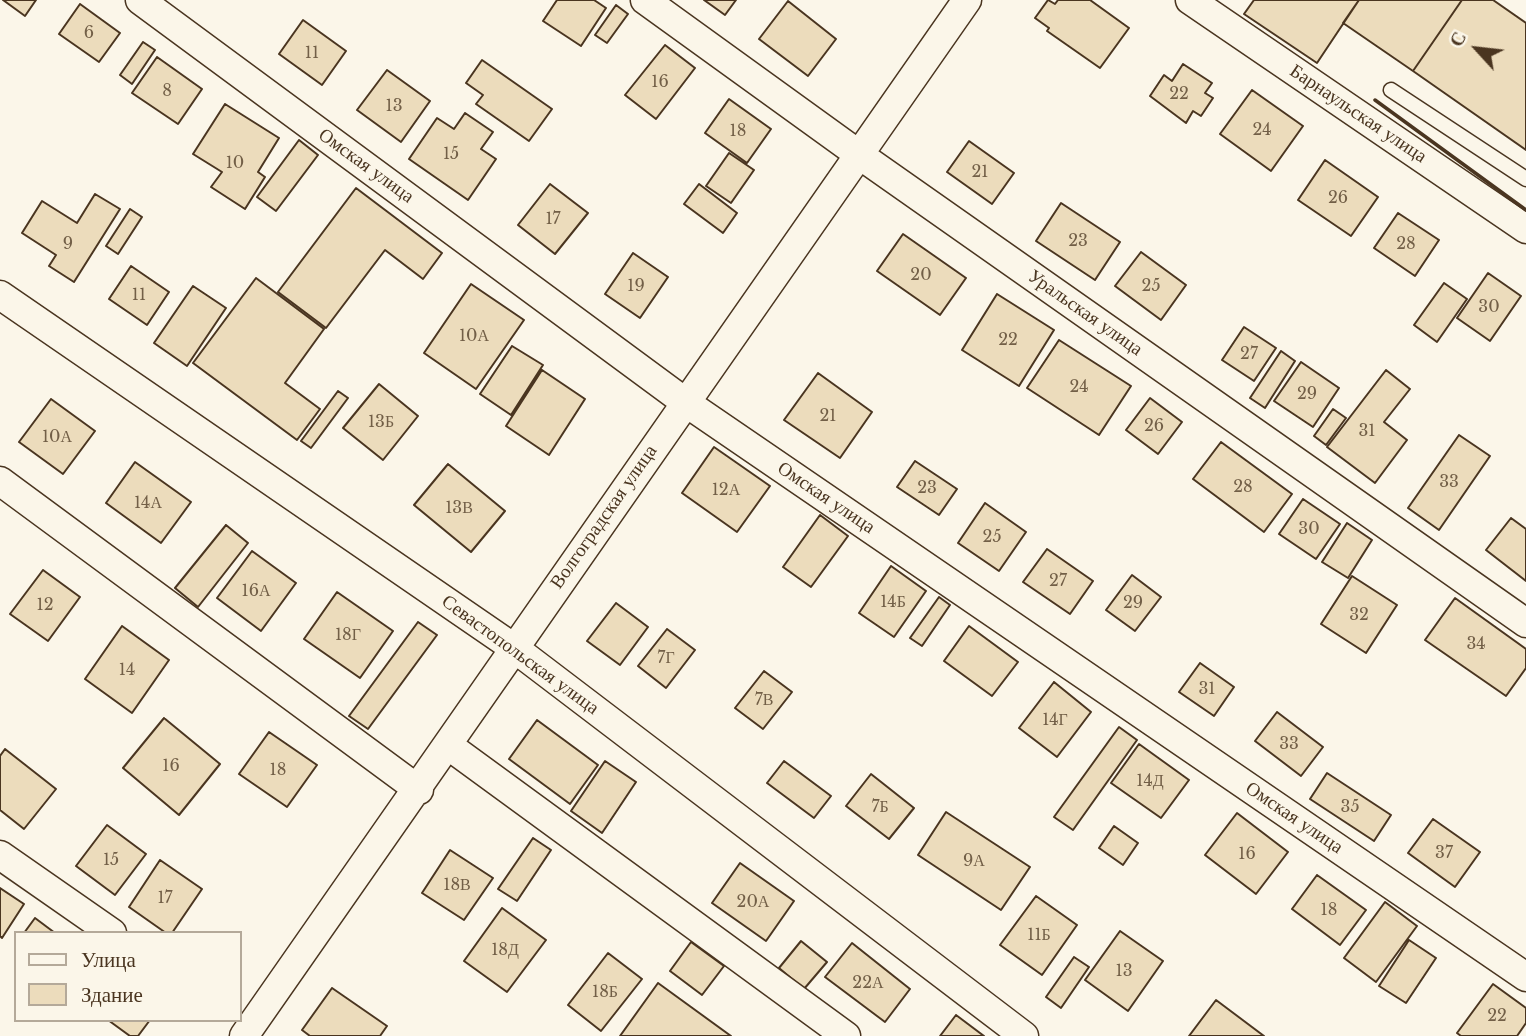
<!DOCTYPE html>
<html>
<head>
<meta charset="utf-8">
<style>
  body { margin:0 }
  #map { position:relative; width:1526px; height:1036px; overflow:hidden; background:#fbf6e9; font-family:"Libre Baskerville",serif }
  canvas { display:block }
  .legend { position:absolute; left:14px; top:931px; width:228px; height:91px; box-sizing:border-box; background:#fbf6e9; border:2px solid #b4a999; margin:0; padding:9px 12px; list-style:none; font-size:21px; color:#4a3520 }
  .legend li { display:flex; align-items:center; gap:14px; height:35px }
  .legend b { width:35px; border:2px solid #b4a999 }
  .north { position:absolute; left:1442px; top:14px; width:70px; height:70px; -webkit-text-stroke:5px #fbf6e9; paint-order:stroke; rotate:297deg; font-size:19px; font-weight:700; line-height:28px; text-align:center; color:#4a3520 }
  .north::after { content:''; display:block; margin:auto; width:24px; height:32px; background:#4a3520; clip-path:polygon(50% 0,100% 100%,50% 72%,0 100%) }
</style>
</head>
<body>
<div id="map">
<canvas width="1526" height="1036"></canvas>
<ul class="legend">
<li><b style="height:9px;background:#fbf6e9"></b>Улица</li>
<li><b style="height:19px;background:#ecdcbc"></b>Здание</li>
</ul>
<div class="north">С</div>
</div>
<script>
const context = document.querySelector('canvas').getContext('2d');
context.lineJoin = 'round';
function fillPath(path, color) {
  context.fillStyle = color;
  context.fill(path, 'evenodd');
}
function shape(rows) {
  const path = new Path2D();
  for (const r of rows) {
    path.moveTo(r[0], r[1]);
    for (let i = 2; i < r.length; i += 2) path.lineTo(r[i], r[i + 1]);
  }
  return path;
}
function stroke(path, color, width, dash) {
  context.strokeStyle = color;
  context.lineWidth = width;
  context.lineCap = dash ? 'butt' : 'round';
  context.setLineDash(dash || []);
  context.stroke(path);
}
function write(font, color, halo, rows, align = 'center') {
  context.font = font + ' "Libre Baskerville",serif';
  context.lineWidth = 5;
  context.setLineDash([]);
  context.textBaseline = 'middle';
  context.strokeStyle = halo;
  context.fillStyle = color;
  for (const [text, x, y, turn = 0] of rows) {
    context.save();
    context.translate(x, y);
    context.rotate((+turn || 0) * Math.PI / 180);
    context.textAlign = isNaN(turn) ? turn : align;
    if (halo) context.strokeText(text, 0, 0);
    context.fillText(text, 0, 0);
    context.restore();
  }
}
const building = shape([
  [3,0,36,0,25,16,3,0],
  [557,0,594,0,606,8,581,46,543,21,557,0],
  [704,0,736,0,725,15,704,0],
  [1048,0,1055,4,1058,0,1090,0,1129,28,1100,68,1047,31,1049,28,1035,18,1048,0],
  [1254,0,1359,0,1317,63,1244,14,1254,0],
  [1359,0,1462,0,1413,71,1343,23,1359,0],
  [1462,0,1493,0,1526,23,1526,150,1413,71,1462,0],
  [788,1,836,39,808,76,759,39,788,1],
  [80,4,120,33,99,62,59,34,80,4],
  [616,5,628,14,607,43,595,35,616,5],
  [303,20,346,51,322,85,279,54,303,20],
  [143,42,155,50,132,84,120,75,143,42],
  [665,45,695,68,656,119,625,95,665,45],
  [157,57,202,89,178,124,132,93,157,57],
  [482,60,552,109,529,141,476,104,483,95,466,83,482,60],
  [1183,64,1212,83,1205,93,1213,98,1201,116,1193,111,1186,123,1150,96,1164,75,1172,81,1183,64],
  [387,70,430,101,401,142,357,110,387,70],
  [1252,90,1303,126,1271,171,1220,134,1252,90],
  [729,99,771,129,747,163,705,133,729,99],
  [225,104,279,138,258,172,265,177,245,209,211,187,222,172,193,154,225,104],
  [465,113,493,132,481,149,496,159,468,200,409,159,437,118,454,129,465,113],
  [299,140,318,155,276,211,257,197,299,140],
  [969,141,1014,173,992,204,947,172,969,141],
  [729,153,754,170,731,203,706,186,729,153],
  [1325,160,1378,197,1351,236,1298,200,1325,160],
  [550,184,588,213,555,254,518,225,550,184],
  [699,184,737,213,723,233,684,204,699,184],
  [356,188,442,253,423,279,385,250,326,328,278,292,356,188],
  [95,194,120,209,74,282,49,266,56,255,22,233,42,201,77,223,95,194],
  [1061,203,1120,242,1095,280,1036,241,1061,203],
  [130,209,142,217,118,254,106,246,130,209],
  [1398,213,1439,240,1415,276,1374,248,1398,213],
  [903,234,966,278,940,315,877,271,903,234],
  [1141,252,1186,285,1161,320,1115,286,1141,252],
  [633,253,668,277,640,318,605,294,633,253],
  [131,266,169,292,147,325,109,299,131,266],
  [1488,273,1521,296,1490,341,1457,318,1488,273],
  [256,278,324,329,285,383,320,409,297,440,193,363,256,278],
  [1444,283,1467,299,1437,342,1414,325,1444,283],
  [471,284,524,320,476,389,424,353,471,284],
  [193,286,226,308,187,366,154,343,193,286],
  [997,294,1054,330,1019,386,962,350,997,294],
  [1244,327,1276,348,1254,381,1222,360,1244,327],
  [1059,340,1131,386,1099,435,1027,388,1059,340],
  [512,346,543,365,511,415,480,394,512,346],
  [1281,351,1295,361,1265,408,1250,398,1281,351],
  [1301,362,1339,388,1313,427,1274,401,1301,362],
  [542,370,585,399,549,455,506,426,542,370],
  [1386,370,1410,389,1384,422,1407,440,1375,483,1327,447,1386,370],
  [818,373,872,412,840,458,784,420,818,373],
  [379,384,418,416,383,460,343,428,379,384],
  [338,391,348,398,311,448,301,441,338,391],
  [1150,398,1182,422,1158,454,1126,430,1150,398],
  [51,399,95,431,63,474,19,442,51,399],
  [1333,409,1346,418,1326,445,1314,436,1333,409],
  [1459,435,1490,456,1439,530,1408,508,1459,435],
  [1221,442,1292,494,1264,532,1193,479,1221,442],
  [714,447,770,486,737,532,682,493,714,447],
  [915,461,957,489,939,515,897,487,915,461],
  [135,462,191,502,161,543,106,503,135,462],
  [448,464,505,511,471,552,414,505,448,464],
  [1303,499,1340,524,1316,559,1279,534,1303,499],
  [985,503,1026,532,999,571,958,543,985,503],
  [820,515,848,536,811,587,783,567,820,515],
  [1511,518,1526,529,1526,581,1486,550,1511,518],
  [1347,523,1372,540,1348,578,1322,562,1347,523],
  [226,525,248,543,198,607,175,588,226,525],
  [1047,549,1093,581,1070,614,1023,582,1047,549],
  [252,551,296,583,261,631,217,598,252,551],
  [891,566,926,591,894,637,859,613,891,566],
  [43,570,80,597,48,641,10,614,43,570],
  [1132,575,1161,597,1135,631,1106,610,1132,575],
  [1352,576,1397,605,1366,653,1321,624,1352,576],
  [337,592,393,631,360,678,304,639,337,592],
  [939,597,950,605,922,646,910,638,939,597],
  [1455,598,1526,649,1526,668,1506,696,1425,640,1455,598],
  [616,603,648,627,620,665,587,641,616,603],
  [418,622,437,635,368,729,349,716,418,622],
  [122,626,169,660,132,713,85,679,122,626],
  [969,626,1018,662,992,696,944,661,969,626],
  [667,629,695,650,666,688,638,666,667,629],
  [1200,663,1234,687,1214,716,1179,692,1200,663],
  [764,671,792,692,763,729,735,708,764,671],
  [1054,682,1091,712,1057,757,1019,728,1054,682],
  [1277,712,1323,747,1301,776,1255,741,1277,712],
  [164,718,220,764,179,815,123,768,164,718],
  [537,720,598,765,570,804,509,759,537,720],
  [1119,727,1137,740,1073,830,1054,817,1119,727],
  [269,732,317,765,287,807,239,774,269,732],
  [1139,744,1189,780,1161,818,1111,783,1139,744],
  [5,749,56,789,24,829,0,810,0,756,5,749],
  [605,761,636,782,602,833,571,811,605,761],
  [784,761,831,796,814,818,767,783,784,761],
  [1327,773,1391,815,1374,841,1310,799,1327,773],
  [871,774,914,808,889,839,846,806,871,774],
  [946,812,1030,867,1001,910,918,855,946,812],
  [1237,813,1288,852,1256,894,1205,855,1237,813],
  [1433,819,1480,852,1455,887,1408,853,1433,819],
  [107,825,146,854,115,895,76,866,107,825],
  [1114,826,1138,843,1123,865,1099,848,1114,826],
  [533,838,551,850,517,901,498,889,533,838],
  [450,850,493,878,464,920,422,893,450,850],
  [160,860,202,889,172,933,166,933,129,907,160,860],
  [740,863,794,901,766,941,712,903,740,863],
  [1317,875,1366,910,1340,945,1292,909,1317,875],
  [0,888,24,904,2,938,0,936,0,888],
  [1036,896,1077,925,1042,975,1000,945,1036,896],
  [1385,902,1417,926,1376,982,1344,958,1385,902],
  [502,908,546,940,507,992,464,961,502,908],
  [35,918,55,933,24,933,35,918],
  [1120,931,1163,961,1128,1011,1085,980,1120,931],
  [1409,940,1436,958,1406,1003,1379,986,1409,940],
  [801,941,827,962,804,989,779,968,801,941],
  [691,942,724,966,702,995,670,971,691,942],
  [852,943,910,989,885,1022,825,977,852,943],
  [608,953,642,979,601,1031,568,1005,608,953],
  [1074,957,1089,967,1061,1008,1046,997,1074,957],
  [658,983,731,1036,620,1036,658,983],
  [1493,984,1526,1008,1526,1023,1517,1036,1461,1036,1457,1033,1493,984],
  [332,988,387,1026,380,1036,310,1036,302,1030,332,988],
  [1216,1000,1264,1036,1189,1036,1216,1000],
  [956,1015,984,1036,940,1036,956,1015],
  [108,1020,150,1020,138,1036,130,1036,108,1020]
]);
fillPath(building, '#ecdcbc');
stroke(building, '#4a3520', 2);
const lane = shape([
  [1391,90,1526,179]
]);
const street = shape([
  [140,0,685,402,1526,977],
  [645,0,861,156,1526,623],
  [1190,0,1526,229],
  [0,295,514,648,1024,1036],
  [0,481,419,790],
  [449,746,846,1036],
  [0,855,112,933],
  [244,1036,967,0]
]);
stroke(lane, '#4a3520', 17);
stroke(street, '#4a3520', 31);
stroke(lane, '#fbf6e9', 14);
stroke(street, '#fbf6e9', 28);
stroke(shape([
  [1375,100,1526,210]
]), '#4a3520', 3.5);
write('16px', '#725f47', null, [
  ["6",89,33],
  ["11",312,53],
  ["16",660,82],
  ["8",167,91],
  ["22",1179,94],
  ["13",394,106],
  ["24",1262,130],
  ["18",738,131],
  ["15",451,154],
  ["10",235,163],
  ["21",980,172],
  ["26",1338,198],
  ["17",553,219],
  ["23",1078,241],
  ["9",68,244],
  ["28",1406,244],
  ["20",921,275],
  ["19",636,286],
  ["25",1151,286],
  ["11",139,295],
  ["30",1489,307],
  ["10А",474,336],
  ["22",1008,340],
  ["27",1249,354],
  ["24",1079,387],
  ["29",1307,394],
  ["21",828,416],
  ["13Б",381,422],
  ["26",1154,426],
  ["31",1367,431],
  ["10А",57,437],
  ["33",1449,482],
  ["28",1243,487],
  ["23",927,488],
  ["12А",726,490],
  ["14А",148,503],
  ["13В",459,508],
  ["30",1309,529],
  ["25",992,537],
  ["27",1058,581],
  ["16А",256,591],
  ["14Б",893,602],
  ["29",1133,603],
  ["12",45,605],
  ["32",1359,615],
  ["18Г",348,635],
  ["34",1476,644],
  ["7Г",666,658],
  ["14",127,670],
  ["31",1207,689],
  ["7В",764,700],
  ["14Г",1055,720],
  ["33",1289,744],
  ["16",171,766],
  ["18",278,770],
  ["14Д",1150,781],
  ["7Б",880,807],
  ["35",1350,807],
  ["37",1444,853],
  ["16",1247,854],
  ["15",111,860],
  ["9А",974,861],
  ["18В",457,885],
  ["17",165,898],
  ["20А",753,902],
  ["18",1329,910],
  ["11Б",1039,935],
  ["18Д",505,950],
  ["13",1124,971],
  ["22А",868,983],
  ["18Б",605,992],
  ["22",1497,1016]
]);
write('19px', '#4a3520', '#fbf6e9', [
  ["Барнаульская улица",1358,114,34],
  ["Омская улица",366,166,36],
  ["Уральская улица",1085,313,35],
  ["Омская улица",826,498,34],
  ["Волгоградская улица",604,517,-55],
  ["Севастопольская улица",520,655,36],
  ["Омская улица",1294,818,34]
]);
</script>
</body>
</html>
